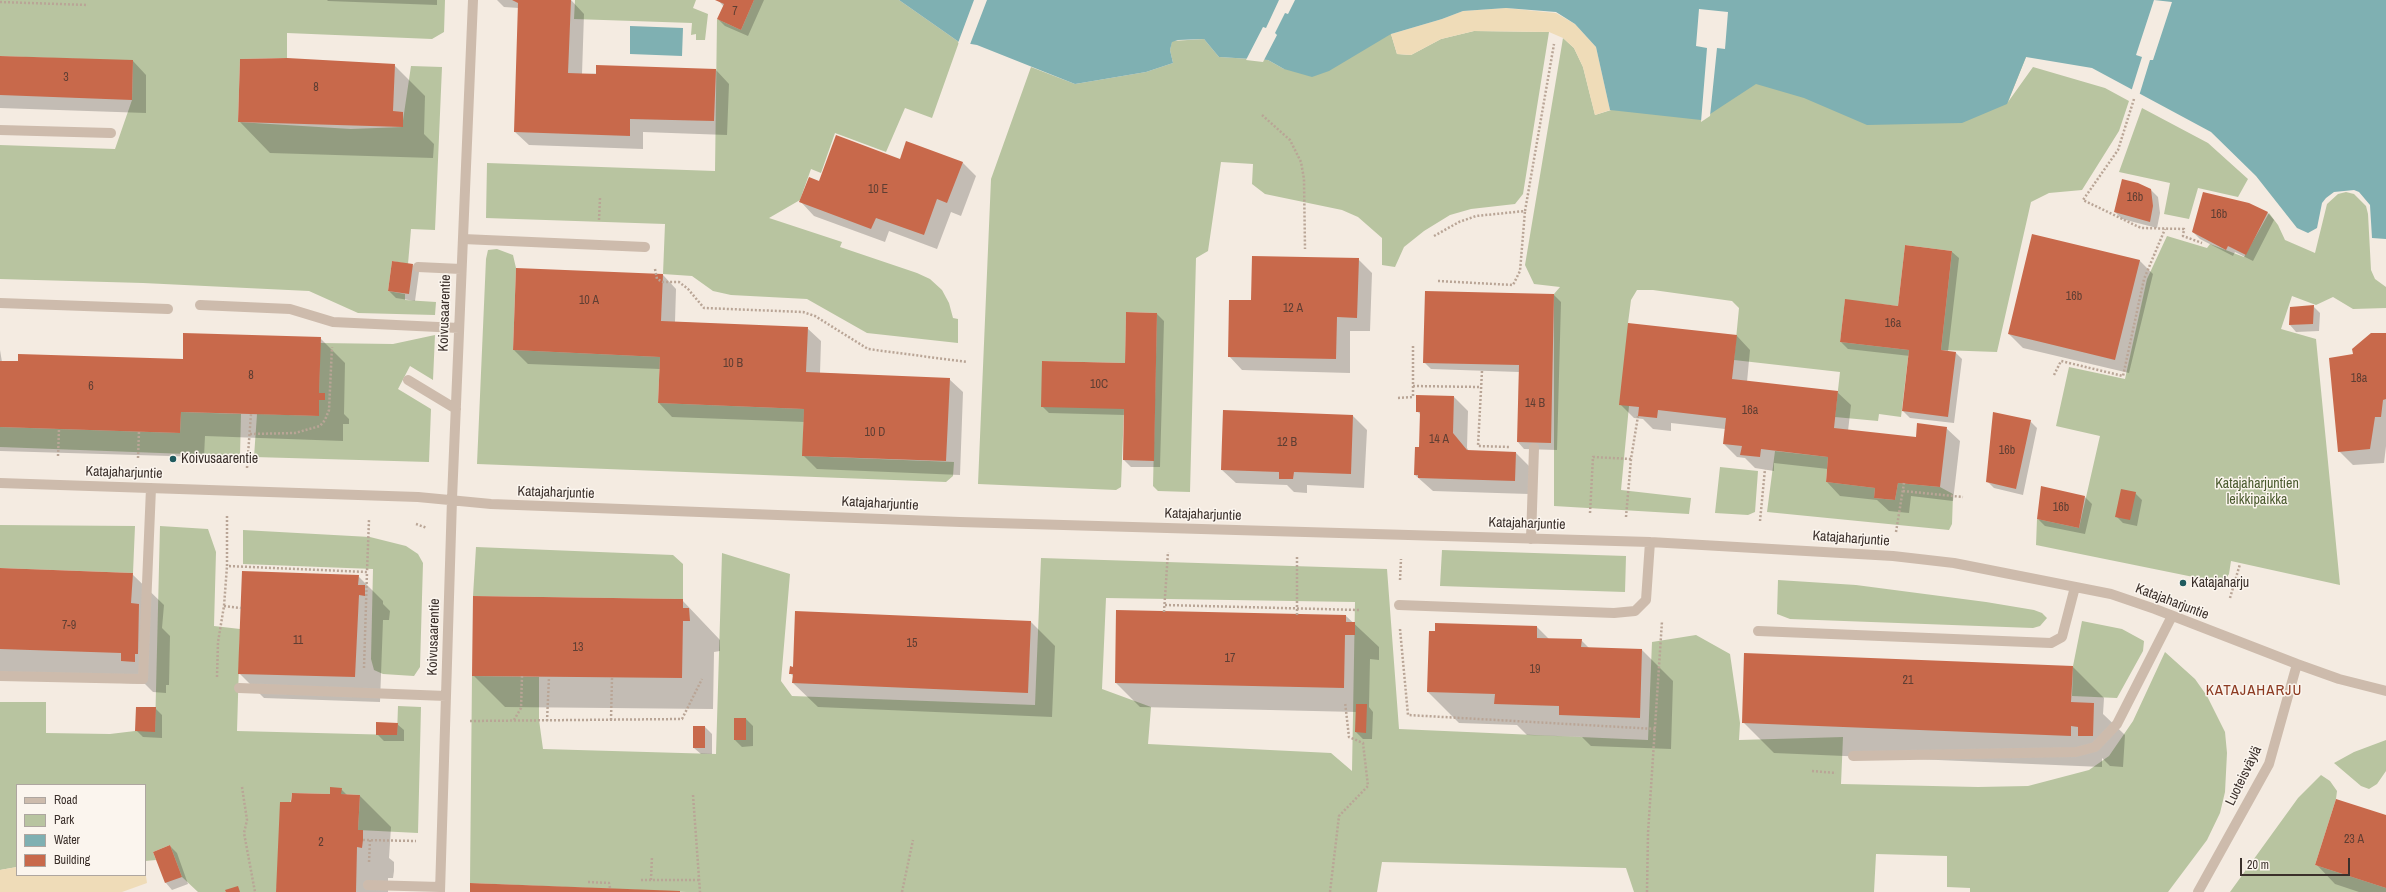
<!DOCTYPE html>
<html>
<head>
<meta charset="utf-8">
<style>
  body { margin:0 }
  #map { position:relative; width:2386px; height:892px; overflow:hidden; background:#f4ebe1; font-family:"Archivo Narrow",sans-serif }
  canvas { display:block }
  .legend { position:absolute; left:16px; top:784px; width:130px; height:92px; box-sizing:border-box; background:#fbf5ee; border:1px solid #aea6a0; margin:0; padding:5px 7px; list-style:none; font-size:12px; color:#3b302b }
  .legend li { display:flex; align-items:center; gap:8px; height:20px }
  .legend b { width:20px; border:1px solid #aea6a0 }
  .scale { position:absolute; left:2240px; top:858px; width:110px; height:18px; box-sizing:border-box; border:2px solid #3b302b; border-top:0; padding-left:5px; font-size:12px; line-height:14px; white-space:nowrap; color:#3b302b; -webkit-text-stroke:3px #fbf5ee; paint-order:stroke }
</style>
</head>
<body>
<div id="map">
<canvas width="2386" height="892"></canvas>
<ul class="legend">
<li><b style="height:5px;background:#cdbbac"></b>Road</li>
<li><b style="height:11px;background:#b8c4a0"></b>Park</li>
<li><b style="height:11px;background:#7fb0b2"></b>Water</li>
<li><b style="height:11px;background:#c8694b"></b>Building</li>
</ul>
<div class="scale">20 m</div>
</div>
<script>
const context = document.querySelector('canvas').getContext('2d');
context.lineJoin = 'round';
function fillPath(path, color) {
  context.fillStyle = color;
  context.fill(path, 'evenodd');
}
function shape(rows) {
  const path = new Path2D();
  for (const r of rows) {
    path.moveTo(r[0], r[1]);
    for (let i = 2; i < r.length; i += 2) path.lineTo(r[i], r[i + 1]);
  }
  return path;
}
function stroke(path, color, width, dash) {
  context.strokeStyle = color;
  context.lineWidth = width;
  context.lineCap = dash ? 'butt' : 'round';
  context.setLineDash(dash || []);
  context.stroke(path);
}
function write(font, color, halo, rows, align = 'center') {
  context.font = font + ' "Archivo Narrow",sans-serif';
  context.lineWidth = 3;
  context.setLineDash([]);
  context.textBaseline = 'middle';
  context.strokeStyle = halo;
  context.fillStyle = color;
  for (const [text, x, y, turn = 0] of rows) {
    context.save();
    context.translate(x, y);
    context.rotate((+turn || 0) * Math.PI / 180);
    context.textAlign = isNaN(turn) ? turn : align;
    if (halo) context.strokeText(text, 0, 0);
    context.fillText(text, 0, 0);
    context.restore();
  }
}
fillPath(shape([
  [0,0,445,0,444,32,432,39,287,33,287,58,240,59,238,122,351,129,402,127,411,66,442,67,435,230,411,229,408,264,392,261,388,291,405,294,405,300,436,302,435,315,358,313,309,291,143,283,0,279,0,145,115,149,132,100,133,61,0,56],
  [575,0,696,0,693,8,708,14,705,40,696,40,696,34,691,35,692,23,574,19],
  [754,0,899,0,959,42,932,118,905,108,886,152,835,133,821,173,811,169,800,200,769,218,842,242,840,247,917,273,930,279,942,290,949,303,953,318,958,319,958,343,867,333,807,299,731,295,713,291,692,276,663,274,665,224,486,218,487,163,715,171,717,19,741,30],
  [1966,0,2026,57,2008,102,2033,67,2105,88,2129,101,2119,131,2082,190,2049,193,2031,202,1997,352,1941,350,1952,251,1905,245,1898,306,1845,300,1840,342,1909,350,1901,417,1879,414,1878,421,1835,417,1840,372,1734,360,1739,308,1732,301,1653,290,1637,290,1631,300,1628,323,1629,406,1621,490,1691,498,1689,514,1554,506,1554,294,1560,287,1534,284,1525,265,1563,38,1574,48,1583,67,1595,115],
  [1474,31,1549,32,1523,194,1515,204,1471,209,1450,215,1424,231,1404,247,1395,267,1382,265,1382,238,1358,217,1342,210,1265,194,1252,184,1253,164,1221,162,1208,251,1196,258,1190,492,1158,491,1153,486,1157,313,1126,312,1125,363,1042,361,1124,409,1121,487,1116,490,978,484,991,179,1031,67,1075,84,1146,72,1173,63,1170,50,1172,41,1204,39,1219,57,1268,60,1284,69,1338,34,1391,34,1397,54,1411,55,1441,39],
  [2142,108,2208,143,2248,179,2238,197,2198,188,2189,219,2164,214,2170,183,2119,172],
  [2346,192,2354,194,2366,206,2368,214,2371,270,2375,279,2386,287,2386,308,2353,309,2333,297,2316,305,2292,296,2281,329,2316,339,2340,585,2231,561,2229,574,2223,583,2036,545,2037,519,2079,528,2100,436,2056,426,2069,367,2125,379,2147,279,2167,236,2207,248,2210,244,2244,257,2269,213,2278,225,2285,240,2315,253,2327,204,2338,194],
  [497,249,513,255,516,268,513,350,660,357,658,403,804,409,803,456,954,462,953,476,946,482,477,464,486,259,488,250],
  [435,335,433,380,410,366,398,389,431,409,429,462,254,457,257,414,319,416,319,400,324,400,325,394,319,393,320,343,393,344],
  [181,412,241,414,240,456,0,447,0,427,180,433],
  [1775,451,1828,457,1826,482,1875,488,1874,498,1895,500,1898,483,1940,487,1953,494,1952,524,1949,530,1767,512],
  [1720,467,1758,471,1755,512,1748,515,1715,513],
  [0,525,135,526,133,573,0,568],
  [160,526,208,529,216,552,214,626,240,629,237,731,397,735,398,706,421,707,418,833,358,830,360,795,341,794,341,788,331,788,330,794,292,793,276,892,198,892,182,877,170,845,153,852,156,860,145,861,145,785,17,785,17,867,0,870,0,702,46,702,46,733,110,734,135,731,155,731],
  [243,530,370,537,406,546,418,554,423,563,420,667,414,676,383,674,374,670,371,659,373,569,243,564],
  [476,547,673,555,683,564,683,599,473,596],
  [1442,550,1626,556,1625,592,1440,586],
  [722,553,790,574,781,681,792,696,1035,705,1041,558,1387,569,1399,729,1648,740,1652,642,1696,635,1730,654,1740,723,1739,740,1843,737,1841,784,1978,787,2028,786,2089,770,2109,756,2133,721,2165,652,2195,679,2207,696,2225,732,2227,753,2225,792,2220,813,2207,840,2168,892,1970,892,1970,888,1947,887,1947,856,1876,854,1874,892,1634,892,1626,868,1382,862,1377,892,686,892,470,883,472,676,539,677,539,720,543,749,716,754],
  [1106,598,1355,602,1352,771,1331,753,1148,744,1151,707,1102,689],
  [1778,580,1856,585,1986,602,2034,610,2042,613,2047,618,2040,626,2033,628,1790,619,1777,614],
  [2082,621,2122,629,2144,641,2143,651,2117,698,2072,696,2073,666],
  [2386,740,2386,771,2377,784,2369,789,2361,786,2334,763,2354,752],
  [2321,775,2330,781,2337,791,2336,799,2315,865,2386,888,2386,892,2230,892,2298,798]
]), '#b8c4a0');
fillPath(shape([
  [1506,8,1556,13,1575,24,1596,47,1610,110,1595,115,1583,67,1574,48,1563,38,1549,32,1474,31,1441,39,1411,55,1397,54,1391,34,1442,19,1463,11],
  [17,867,17,875,145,875,145,869,147,883,122,892,0,892,0,870]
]), '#efdcb8');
fillPath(shape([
  [899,0,2386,0,2386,239,2372,238,2370,205,2359,192,2354,190,2334,192,2326,198,2322,203,2317,228,2308,233,2297,228,2256,176,2211,132,2092,68,2026,57,2007,104,1962,123,1867,125,1804,98,1756,84,1701,120,1610,110,1596,47,1575,24,1556,12,1506,8,1463,11,1442,19,1391,34,1329,71,1312,77,1284,69,1268,60,1219,57,1204,39,1178,40,1172,42,1170,50,1173,63,1146,72,1075,84,977,45,959,42],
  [630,26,683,28,682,56,630,54]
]), '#7fb0b2');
fillPath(shape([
  [974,0,987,0,969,47,958,43],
  [1279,0,1295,0,1288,14,1285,13,1275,33,1277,35,1263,62,1246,60,1263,27,1266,28],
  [2154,0,2172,2,2153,60,2150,60,2139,96,2131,92,2142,57,2136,55],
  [1699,9,1728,12,1725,49,1717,48,1710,116,1701,122,1707,48,1696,46]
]), '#f4ebe1');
fillPath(shape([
  [327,0,437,0,437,5,328,1],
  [571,0,584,14,582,74,716,70,729,84,727,135,643,132,643,149,529,145,515,132,519,8,504,7,497,0],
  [718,0,764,0,748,36,725,26,718,19,724,7],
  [0,57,133,61,146,75,146,113,0,108],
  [394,65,425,96,424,134,434,144,433,158,270,153,239,121],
  [901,160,962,162,976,176,961,216,951,212,937,249,889,231,885,242,814,216,801,202,819,183],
  [2151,190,2158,197,2160,213,2157,228,2122,219,2115,212],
  [2249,204,2268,213,2274,220,2253,261,2235,252,2233,256,2200,239,2193,232],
  [1906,246,1952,252,1959,258,1948,352,1956,353,1962,359,1954,423,1910,418,1903,411,1910,356,1848,349,1841,342,1899,307],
  [1358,259,1372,273,1370,331,1350,331,1350,373,1242,370,1229,356,1252,301],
  [2139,260,2153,274,2129,373,2023,348,2009,334],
  [413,265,419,272,415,301,396,298,389,291],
  [517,269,663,275,676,289,675,322,807,328,821,341,820,373,949,379,963,392,960,475,817,469,803,455,805,422,672,417,659,403,660,369,528,364,514,350],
  [1426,292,1554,295,1561,302,1557,450,1524,449,1518,442,1519,372,1431,369,1424,362],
  [2313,306,2320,313,2319,331,2296,332,2290,325],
  [1157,314,1164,321,1160,467,1131,467,1124,460,1125,415,1049,413,1042,406,1126,364],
  [2386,334,2386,446,2384,463,2353,465,2339,451,2355,355],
  [1737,336,1750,350,1747,382,1837,392,1851,405,1848,431,1917,438,1946,428,1960,441,1953,501,1911,496,1909,513,1889,511,1877,500,1840,496,1827,482,1828,469,1774,463,1774,471,1755,468,1745,458,1737,457,1724,444,1725,429,1671,423,1671,431,1653,429,1643,419,1634,418,1620,404],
  [320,338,345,363,344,414,349,419,349,424,343,424,343,441,205,436,204,457,0,451,0,350,2,362,184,360],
  [1454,397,1468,411,1467,448,1469,451,1516,453,1530,467,1529,494,1433,491,1415,475,1420,448,1421,415,1417,411],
  [1224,411,1353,416,1367,430,1364,488,1307,485,1307,493,1294,492,1287,485,1236,483,1222,470],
  [2030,421,2037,428,2023,495,1994,488,1987,481],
  [2135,493,2142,500,2137,526,2123,523,2116,516],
  [2085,497,2092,504,2085,534,2045,526,2038,519],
  [0,569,132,574,164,605,162,628,170,636,169,685,166,685,166,693,153,692,145,684,0,678],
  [358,576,383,601,383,604,390,611,389,620,383,620,380,702,264,698,239,673],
  [682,600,720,640,720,651,714,652,713,709,505,707,473,675],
  [1346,616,1379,647,1379,660,1370,659,1369,707,1373,712,1372,739,1363,739,1356,732,1357,712,1140,707,1116,683],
  [1031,622,1055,646,1052,717,818,707,793,683,794,677,790,673,794,668],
  [1436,624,1537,627,1549,639,1581,640,1589,648,1642,650,1673,681,1671,749,1591,746,1582,737,1527,735,1517,725,1459,723,1428,692],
  [2073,667,2104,698,2103,714,2125,735,2123,767,2110,766,2102,758,2102,767,1774,753,1743,722],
  [155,708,162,715,162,738,143,737,136,730],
  [746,719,753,726,753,746,742,747,735,740],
  [397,724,404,730,404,741,384,741,377,734],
  [694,727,705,727,712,734,712,754,701,754,694,748],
  [341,789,348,796,360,796,391,827,389,858,394,862,394,871,393,878,388,878,388,892,278,892,292,804,331,795],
  [2386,817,2386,892,2359,892,2335,884,2316,864],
  [170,846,177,853,188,884,172,890,166,883]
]), '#0003');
fillPath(shape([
  [512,0,571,0,568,73,596,74,596,65,716,69,714,121,630,119,630,136,514,132,518,3],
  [715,0,754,0,741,30,717,19,724,4],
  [0,56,133,60,132,100,0,95],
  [287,58,395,64,393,111,403,112,403,127,238,122,240,59],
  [836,135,900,159,906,141,963,162,947,203,937,199,924,235,876,218,871,229,799,202,809,177,819,181],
  [2122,179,2138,183,2151,189,2153,206,2150,222,2114,212],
  [2203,192,2249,203,2268,212,2246,255,2228,246,2226,250,2192,232],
  [2032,234,2140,260,2115,360,2008,334],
  [1905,245,1952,251,1941,350,1956,352,1948,417,1902,411,1909,350,1840,342,1845,299,1898,306],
  [1252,256,1359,258,1357,318,1337,317,1336,359,1228,357,1229,300,1251,300],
  [392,261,413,264,409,294,388,291],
  [516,268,663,274,661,321,808,327,806,372,950,378,946,461,802,456,804,409,658,403,660,357,513,350],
  [1425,291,1554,294,1551,443,1517,442,1519,365,1423,363],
  [2314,305,2313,324,2289,325,2290,307],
  [1126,312,1157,313,1154,461,1123,460,1124,409,1041,407,1042,361,1125,363],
  [1628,323,1737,335,1732,379,1838,391,1834,428,1916,437,1917,423,1947,427,1940,487,1898,483,1895,500,1874,498,1875,488,1826,482,1828,457,1761,449,1760,457,1740,455,1742,446,1723,444,1726,418,1658,410,1657,418,1638,416,1639,407,1619,405],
  [183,333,321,337,319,393,325,393,325,400,319,400,319,416,181,412,180,433,0,427,0,361,18,361,18,354,183,359],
  [2371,333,2386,333,2386,399,2383,400,2381,417,2375,417,2370,449,2338,452,2329,358,2353,354,2352,349],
  [1416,395,1454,396,1453,433,1467,450,1516,452,1515,481,1418,478,1418,475,1414,475,1415,447,1419,447,1420,412,1416,412],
  [1223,410,1353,415,1351,474,1294,472,1293,479,1279,479,1279,472,1221,470],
  [1993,412,2031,420,2016,489,1986,482],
  [2041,486,2085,496,2079,528,2037,519],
  [2121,489,2136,492,2130,520,2115,517],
  [0,568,133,573,131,603,139,604,138,654,135,654,135,662,121,661,121,653,0,649],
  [242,571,359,575,358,585,365,585,365,596,359,595,355,677,238,674],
  [473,596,683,599,683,608,689,608,690,621,683,621,682,678,472,676],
  [1116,610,1346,615,1346,622,1355,622,1355,635,1345,635,1344,688,1115,683],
  [795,611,1031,621,1028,693,792,683,793,674,789,674,790,666,793,667],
  [1435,623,1537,626,1537,638,1582,639,1581,647,1642,649,1640,718,1559,715,1559,706,1494,704,1495,694,1427,692,1429,631,1435,631],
  [1744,653,2073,666,2071,702,2094,703,2093,736,2078,736,2078,727,2071,726,2071,736,1742,723],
  [1356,704,1367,704,1366,733,1355,732],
  [136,707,156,707,155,732,135,731],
  [734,718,746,718,746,740,734,740],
  [376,722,398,723,397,735,376,735],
  [693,726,705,726,705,748,693,748],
  [330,787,342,788,341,794,360,795,358,830,363,830,363,840,362,848,357,847,356,892,276,892,280,802,291,802,292,793,330,794],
  [2336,799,2386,815,2386,888,2315,865],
  [170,845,182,877,165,883,153,852],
  [470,883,680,891,680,892,470,892],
  [238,886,240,892,226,892,225,890]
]), '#c8694b');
stroke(shape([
  [0,2,88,5],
  [2134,99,2118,150,2083,200,2141,228,2184,229,2183,236,2202,243],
  [1262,115,1290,140,1301,162,1304,179,1305,249],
  [599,220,600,198],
  [1434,236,1459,222,1476,216,1525,211,1554,44],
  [655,269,657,279,663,282,679,282,688,289,704,308,803,312,815,316,868,349,967,362],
  [1438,281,1513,285,1520,271,1525,211],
  [1482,371,1478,446,1510,447],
  [2054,375,2061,361,2123,376,2144,279,2165,229],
  [1413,386,1480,387],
  [1398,398,1413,397,1413,346],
  [250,434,295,433,320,426,325,420,329,410,332,347],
  [58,456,59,429],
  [138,458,139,431],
  [247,468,251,414],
  [1903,491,1963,497],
  [1590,513,1593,457,1631,459,1638,416],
  [227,516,227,566,367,572,369,520],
  [1626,517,1631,459],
  [1760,521,1765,469],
  [416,524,427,528],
  [1896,532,1904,483],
  [1400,580,1401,559],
  [2230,598,2240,564],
  [1165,605,1359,610],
  [224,606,241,608],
  [1164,612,1168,552],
  [1297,615,1297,556],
  [1400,629,1408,715,1656,729],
  [364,668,367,572],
  [217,677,218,642,224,606,227,566],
  [514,720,521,708,522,676],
  [611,720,612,678],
  [470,721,682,719,702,679],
  [547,721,549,677],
  [1812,771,1836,773],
  [242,787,247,820,244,833,255,892],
  [693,795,700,892],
  [363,840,416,841],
  [369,862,370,840],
  [641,880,699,880],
  [651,880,652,856],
  [588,882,609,883,610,888],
  [902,892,913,840],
  [1330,892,1339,816,1368,786,1363,743,1349,737,1345,702],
  [1647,892,1648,833,1662,621]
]), '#b9a596', 2.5, [2, 2]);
stroke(shape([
  [0,130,111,133],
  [463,239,645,247],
  [418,267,461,269],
  [0,303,168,309],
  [200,305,290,309,333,322,459,328],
  [408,380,456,409],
  [0,483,418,497,491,504,960,522,1650,542,1893,556,1954,563,2111,594,2155,609,2297,664,2339,679,2386,691],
  [1531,539,1534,448],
  [1399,605,1614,613,1635,611,1646,600,1650,542],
  [1758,631,2051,643,2062,637,2075,587],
  [0,676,143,679,151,488],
  [239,688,446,696],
  [1853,756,2076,752,2095,747,2117,724,2172,616],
  [368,885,440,887],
  [440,892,452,499,473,0],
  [2198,892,2269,764,2297,664]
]), '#cdbbac', 10);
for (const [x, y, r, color] of [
  [173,459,4,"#1f5a5e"],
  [2183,583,4,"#1f5a5e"]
]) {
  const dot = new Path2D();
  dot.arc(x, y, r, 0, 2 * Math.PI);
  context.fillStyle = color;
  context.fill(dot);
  stroke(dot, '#fbf5ee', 1.5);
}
write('12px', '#5e3e33', null, [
  ["7",735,12],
  ["3",66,78],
  ["8",316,88],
  ["10 E",878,190],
  ["16b",2135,198],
  ["16b",2219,215],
  ["16b",2074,297],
  ["10 A",589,301],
  ["12 A",1293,309],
  ["16a",1893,324],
  ["10 B",733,364],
  ["8",251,376],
  ["18a",2359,379],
  ["10C",1099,385],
  ["6",91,387],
  ["14 B",1535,404],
  ["16a",1750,411],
  ["10 D",875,433],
  ["14 A",1439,440],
  ["12 B",1287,443],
  ["16b",2007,451],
  ["16b",2061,508],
  ["7-9",69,626],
  ["11",298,641],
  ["15",912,644],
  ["13",578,648],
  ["17",1230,659],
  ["19",1535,670],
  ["21",1908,681],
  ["23 A",2354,840],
  ["2",321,843]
]);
write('14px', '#3b302b', '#fbf5ee', [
  ["Koivusaarentie",445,313,-88],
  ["Katajaharjuntie",124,473,2],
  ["Katajaharjuntie",556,493,2],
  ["Katajaharjuntie",880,504,3],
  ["Katajaharjuntie",1203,515,2],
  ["Katajaharjuntie",1527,524,2],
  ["Katajaharjuntie",1851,539,4],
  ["Katajaharjuntie",2172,602,21],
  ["Koivusaarentie",434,637,-88],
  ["Luoteisväylä",2244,776,-64]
]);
write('14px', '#3b302b', '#fbf5ee', [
  ["Koivusaarentie",181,459],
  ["Katajaharju",2191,583]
], 'left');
write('14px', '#4a5a2e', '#fbf5ee', [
  ["Katajaharjuntien",2257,484],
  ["leikkipaikka",2257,500]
]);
context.letterSpacing = '1px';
write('15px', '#8c3b22', '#fbf5ee', [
  ["KATAJAHARJU",2254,691]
]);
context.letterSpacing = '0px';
</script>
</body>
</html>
